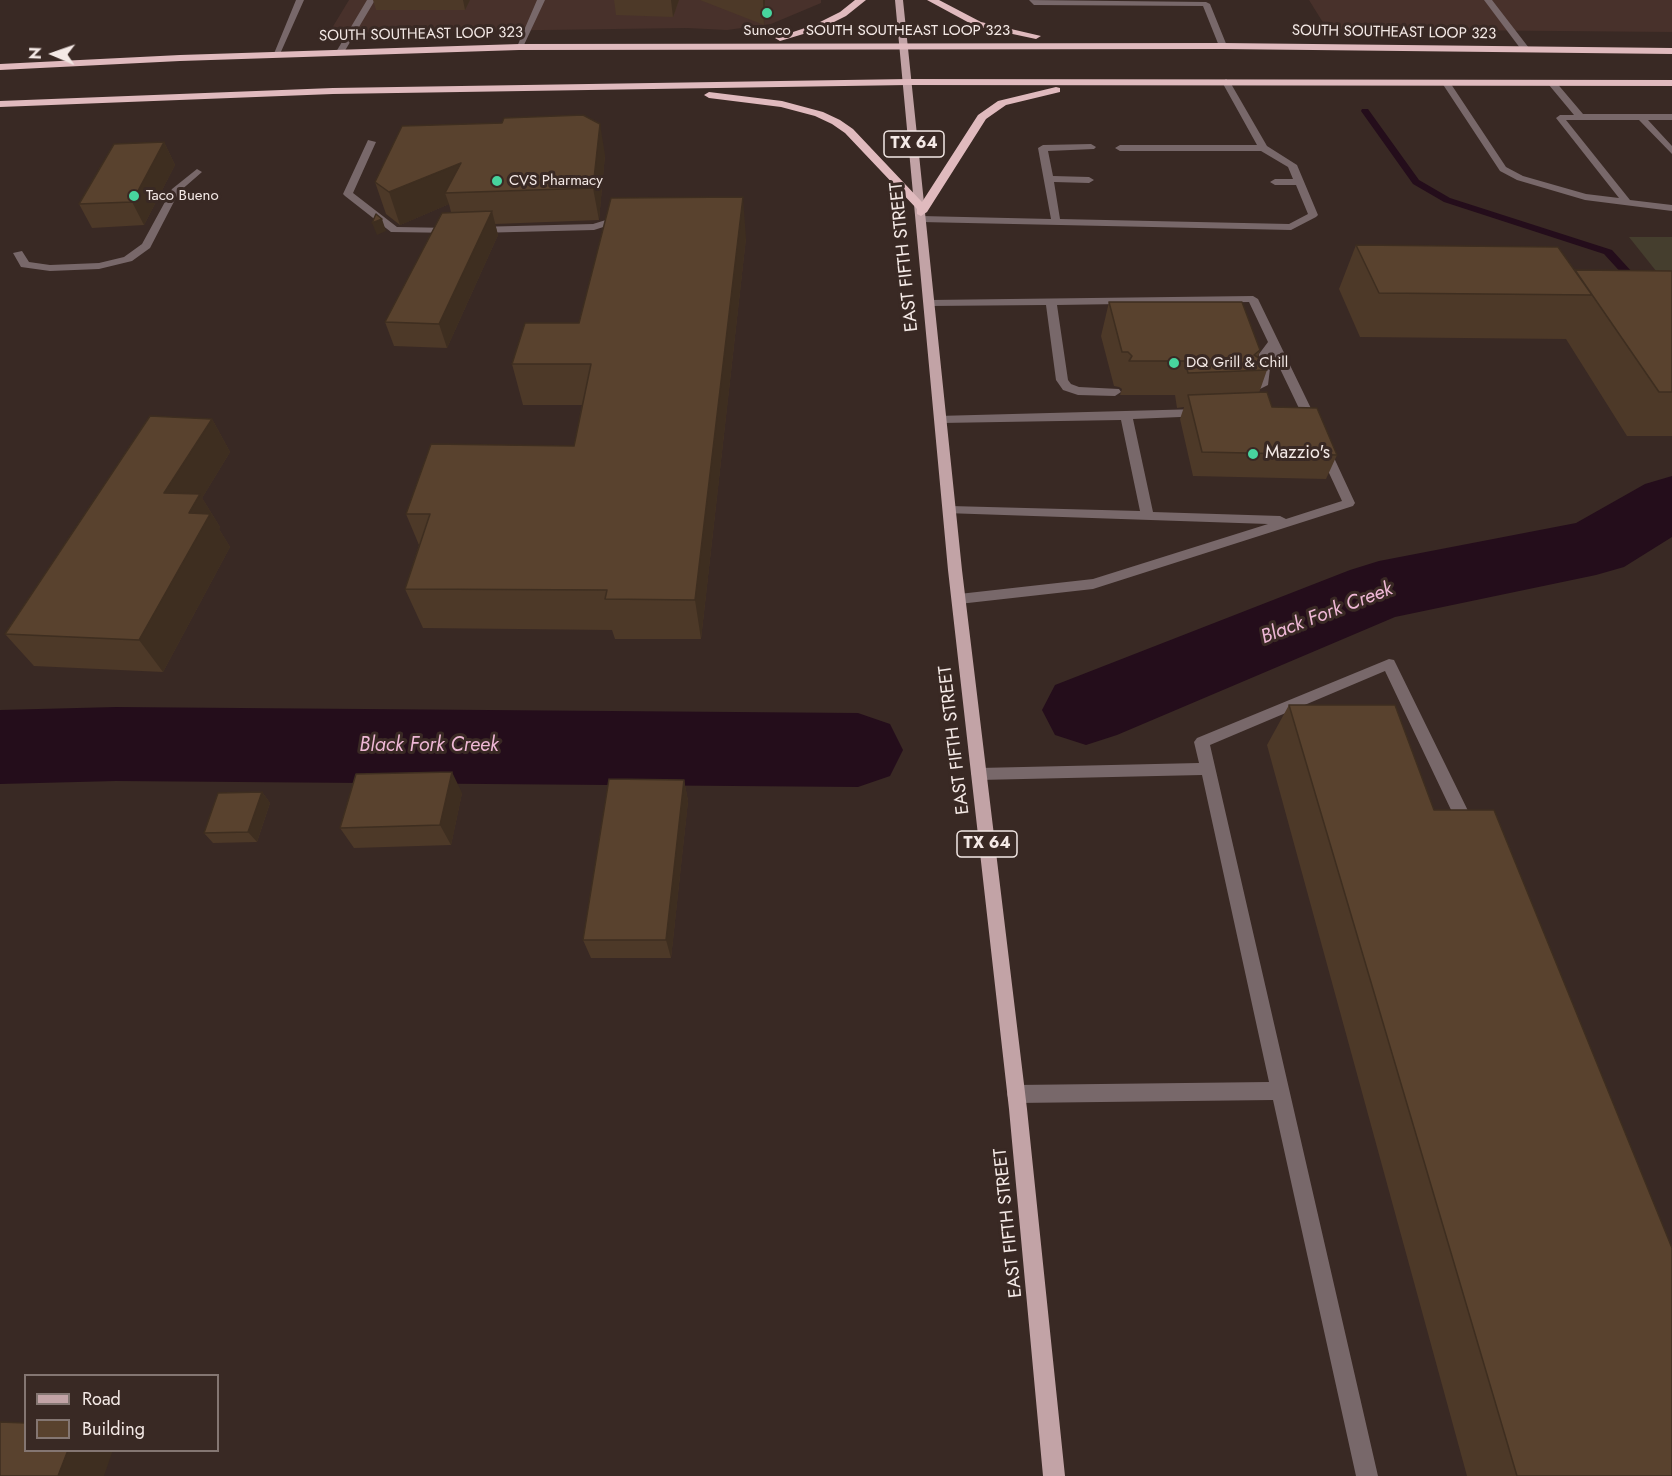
<!DOCTYPE html>
<html>
<head>
<meta charset="utf-8">
<style>
  body { margin:0 }
  #map { position:relative; width:1672px; height:1476px; overflow:hidden; background:#392924; font-family:Jost,sans-serif }
  canvas { display:block }
  .legend { position:absolute; left:24px; top:1374px; width:195px; height:78px; box-sizing:border-box; background:#392924; border:2px solid #847672; margin:0; padding:8px 10px; list-style:none; font-size:18px; color:#f4e9e6 }
  .legend li { display:flex; align-items:center; gap:12px; height:30px }
  .legend b { width:30px; border:2px solid #847672 }
  .north { position:absolute; left:24px; top:24px; width:60px; height:60px; -webkit-text-stroke:4px #392924; paint-order:stroke; rotate:272deg; font-size:16px; font-weight:700; line-height:24px; text-align:center; color:#f4e9e6 }
  .north::after { content:''; display:block; margin:auto; width:21px; height:27px; background:#f4e9e6; clip-path:polygon(50% 0,100% 100%,50% 72%,0 100%) }
</style>
</head>
<body>
<div id="map">
<canvas width="1672" height="1476"></canvas>
<ul class="legend">
<li><b style="height:8px;background:#c2a3a6"></b>Road</li>
<li><b style="height:16px;background:#59422e"></b>Building</li>
</ul>
<div class="north">N</div>
</div>
<script>
const context = document.querySelector('canvas').getContext('2d');
context.lineJoin = 'round';
function fillPath(path, color) {
  context.fillStyle = color;
  context.fill(path, 'evenodd');
}
function shape(rows) {
  const path = new Path2D();
  for (const r of rows) {
    path.moveTo(r[0], r[1]);
    for (let i = 2; i < r.length; i += 2) path.lineTo(r[i], r[i + 1]);
  }
  return path;
}
function stroke(path, color, width, dash) {
  context.strokeStyle = color;
  context.lineWidth = width;
  context.lineCap = dash ? 'butt' : 'round';
  context.setLineDash(dash || []);
  context.stroke(path);
}
function write(font, color, halo, rows, align = 'center') {
  context.font = font + ' Jost,sans-serif';
  context.lineWidth = 6;
  context.setLineDash([]);
  context.textBaseline = 'middle';
  context.strokeStyle = halo;
  context.fillStyle = color;
  for (const [text, x, y, turn = 0] of rows) {
    context.save();
    context.translate(x, y);
    context.rotate((+turn || 0) * Math.PI / 180);
    context.textAlign = isNaN(turn) ? turn : align;
    if (halo) context.strokeText(text, 0, 0);
    context.fillText(text, 0, 0);
    context.restore();
  }
}
fillPath(shape([
  [349,0,821,0,821,3,771,24,727,30,687,28,329,33],
  [1309,0,1672,0,1672,32,1327,29]
]), '#48312b');
fillPath(shape([
  [1629,237,1672,237,1672,291]
]), '#453e2e');
fillPath(shape([
  [1362,109,1368,109,1419,180,1450,198,1612,250,1643,284,1672,294,1672,301,1635,288,1604,254,1444,202,1413,184,1361,111,1362,109]
]), '#240d1b');
fillPath(shape([
  [1672,476,1672,537,1624,567,1596,575,1395,617,1117,735,1086,745,1055,735,1042,710,1055,685,1350,570,1379,561,1576,523,1645,484,1672,476],
  [116,707,858,713,890,724,903,750,890,776,858,787,116,781,0,784,0,710,116,707]
]), '#240d1b');
fillPath(shape([
  [296,0,304,0,280,54,273,56,296,0],
  [367,0,375,0,343,54,337,54,336,52,367,0],
  [537,0,545,0,523,47,516,49,537,0],
  [1029,0,1206,2,1210,4,1227,46,1223,48,1219,46,1203,6,1034,5,1029,0],
  [1484,0,1492,0,1529,48,1529,52,1523,52,1484,0],
  [1226,79,1230,82,1267,146,1297,165,1318,215,1316,217,1291,230,921,222,916,219,921,216,1051,219,1038,148,1043,145,1091,144,1096,147,1094,149,1048,151,1053,176,1089,177,1094,180,1089,183,1054,182,1060,219,1289,224,1308,214,1296,185,1275,185,1270,182,1275,179,1293,179,1288,167,1261,151,1120,151,1115,148,1120,145,1257,145,1222,82,1226,79],
  [1443,81,1449,81,1506,167,1523,176,1586,194,1619,198,1556,118,1560,115,1574,115,1549,85,1549,81,1555,81,1583,114,1672,114,1672,120,1648,120,1672,146,1672,154,1639,120,1566,120,1630,200,1672,205,1672,211,1585,200,1517,180,1500,171,1442,83,1443,81],
  [368,140,376,142,353,193,397,227,452,228,456,229,456,233,391,232,345,196,343,194,368,140],
  [197,169,202,172,179,192,150,248,132,261,99,269,50,271,21,267,13,253,22,251,29,262,50,265,99,263,124,257,142,244,172,189,197,169],
  [622,215,627,218,625,220,594,230,476,233,471,230,476,227,593,224,622,215],
  [1253,296,1258,299,1319,425,1317,428,1313,429,1307,425,1272,352,1268,385,1250,394,1244,390,1258,380,1259,354,1268,342,1249,302,1057,305,1068,380,1071,384,1079,387,1119,389,1121,392,1115,396,1078,395,1063,390,1056,380,1046,305,929,306,924,303,929,300,1253,296],
  [1200,409,1204,410,1204,416,1133,419,1153,512,1280,516,1286,519,1342,501,1317,447,1323,443,1329,447,1355,503,1353,506,1093,589,959,604,954,603,952,599,954,595,959,594,1093,579,1268,524,945,513,944,510,950,506,1140,511,1121,420,941,423,935,419,937,416,1200,409],
  [1389,659,1394,660,1396,664,1474,823,1476,828,1474,833,1468,835,1462,833,1385,671,1210,745,1378,1476,1356,1476,1273,1100,1016,1103,1009,1101,1007,1094,1009,1087,1016,1085,1269,1082,1202,775,979,780,974,778,971,774,974,770,979,768,1199,763,1194,742,1197,738,1389,659]
]), '#78686a');
fillPath(shape([
  [895,0,903,0,962,570,1027,1109,1065,1476,1043,1476,1009,1109,948,570,895,0]
]), '#c2a3a6');
fillPath(shape([
  [855,0,866,0,846,16,820,29,780,41,775,38,814,25,840,12,855,0],
  [927,0,939,0,981,22,1041,36,1036,39,975,26,927,0],
  [1223,43,1672,48,1672,54,1223,49,519,50,180,61,0,70,0,64,180,55,519,44,1223,43],
  [908,79,1672,80,1672,86,908,85,333,94,0,107,0,101,333,88,908,79],
  [1056,87,1060,88,1060,92,1006,105,986,119,927,212,921,216,917,214,917,209,845,133,832,124,815,116,781,107,709,98,704,95,709,92,782,101,823,112,840,120,853,129,922,202,978,115,998,101,1056,87]
]), '#e0babe');
fillPath(shape([
  [373,0,470,0,465,10,376,10],
  [614,0,679,0,673,17,616,15],
  [700,0,765,0,764,25],
  [164,142,175,165,144,225,92,228,79,204],
  [605,155,599,220,495,224,498,235,447,348,394,346,385,322,451,212,449,204,400,225,386,214,375,182],
  [746,238,701,639,615,639,612,630,423,628,405,589,419,545,406,514,574,446,582,405,523,405,512,364,579,323],
  [1356,245,1575,271,1672,271,1672,436,1627,436,1566,339,1360,337,1339,289],
  [1109,302,1260,350,1258,357,1267,370,1259,393,1272,407,1337,455,1326,479,1193,476,1180,419,1184,407,1177,408,1175,395,1120,395,1122,389,1119,387,1114,386,1101,336],
  [212,419,230,452,202,498,220,527,219,529,230,547,163,672,34,666,5,634],
  [1289,705,1672,1476,1467,1476,1267,745],
  [684,780,688,801,671,958,591,958,583,940],
  [262,792,270,803,257,842,213,843,204,833],
  [462,793,451,845,354,848,340,828]
]), '#4d3928');
fillPath(shape([
  [463,0,470,0,465,10],
  [671,0,679,0,673,17],
  [763,0,765,0,764,25],
  [600,124,605,155,599,220,593,188],
  [164,142,175,165,144,225,132,202],
  [461,163,445,193,449,204,400,225,389,192],
  [743,197,746,238,701,639,695,600],
  [492,211,498,235,447,348,439,324],
  [382,219,386,231,377,235,372,223],
  [212,419,230,452,202,498,220,527,219,529,230,547,163,672,139,640,164,493],
  [452,772,462,793,451,845,440,825],
  [684,780,688,801,671,958,666,940],
  [262,792,270,803,257,842,248,832],
  [68,1450,113,1450,104,1476,58,1476]
]), '#3e2e20');
const building = shape([
  [583,115,600,124,593,188,445,193,461,163,389,192,375,182,402,126,502,123,504,118,583,115],
  [164,142,132,202,79,204,114,144,164,142],
  [743,197,695,600,605,599,607,590,405,589,430,514,406,514,431,444,574,446,591,364,512,364,525,323,579,323,611,198,743,197],
  [492,211,439,324,385,322,442,213,492,211],
  [376,214,382,219,372,223,376,214],
  [1356,245,1558,247,1592,295,1379,293,1356,245],
  [1575,270,1672,271,1672,392,1659,392,1575,270],
  [1109,302,1242,302,1260,350,1254,355,1264,361,1267,370,1188,373,1185,361,1129,361,1132,356,1128,352,1122,352,1109,302],
  [1267,392,1272,407,1317,408,1337,455,1202,452,1188,395,1267,392],
  [150,416,212,419,164,493,200,494,189,513,210,514,139,640,5,634,150,416],
  [1289,705,1395,705,1434,810,1494,810,1672,1248,1672,1476,1517,1476,1289,705],
  [452,772,440,825,340,828,356,774,452,772],
  [609,779,684,780,666,940,583,940,609,779],
  [262,792,248,832,204,833,218,793,262,792],
  [0,1422,26,1423,26,1450,68,1450,58,1476,0,1476,0,1422]
]);
fillPath(building, '#59422e');
stroke(building, '#3e2e20', 1.5);
for (const [x, y, r, color] of [
  [767,13,6,"#47d49e"],
  [497,181,6,"#47d49e"],
  [134,196,6,"#47d49e"],
  [1174,363,6,"#47d49e"],
  [1253,454,6,"#47d49e"]
]) {
  const dot = new Path2D();
  dot.arc(x, y, r, 0, 2 * Math.PI);
  context.fillStyle = color;
  context.fill(dot);
  stroke(dot, '#392924', 2);
}
write('15px', '#f4e9e6', '#392924', [
  ["Sunoco",767,31,"center"],
  ["CVS Pharmacy",509,181],
  ["Taco Bueno",146,196],
  ["DQ Grill & Chill",1186,363]
], 'left');
write('15px', '#f4e9e6', '#392924', [
  ["SOUTH SOUTHEAST LOOP 323",908,31],
  ["SOUTH SOUTHEAST LOOP 323",1394,33,1],
  ["SOUTH SOUTHEAST LOOP 323",421,35,-1]
]);
for (const [x, y, w] of [
  [914,144,60],
  [987,844,60]
]) {
  const box = new Path2D();
  box.roundRect(x - w / 2, y - 13, w, 26, 4.5);
  context.fillStyle = '#392924';
  context.fill(box);
  stroke(box, '#f4e9e6', 1.5);
}
write('bold 16px', '#f4e9e6', null, [
  ["TX 64",914,144],
  ["TX 64",987,844]
]);
write('18px', '#f4e9e6', '#392924', [
  ["EAST FIFTH STREET",905,257,-96],
  ["EAST FIFTH STREET",955,740,-97],
  ["EAST FIFTH STREET",1009,1223,-96]
]);
write('18px', '#f4e9e6', '#392924', [
  ["Mazzio's",1265,454]
], 'left');
write('italic 20px', '#eeb7d5', '#392924', [
  ["Black Fork Creek",1327,614,-21],
  ["Black Fork Creek",429,746]
]);
</script>
</body>
</html>
